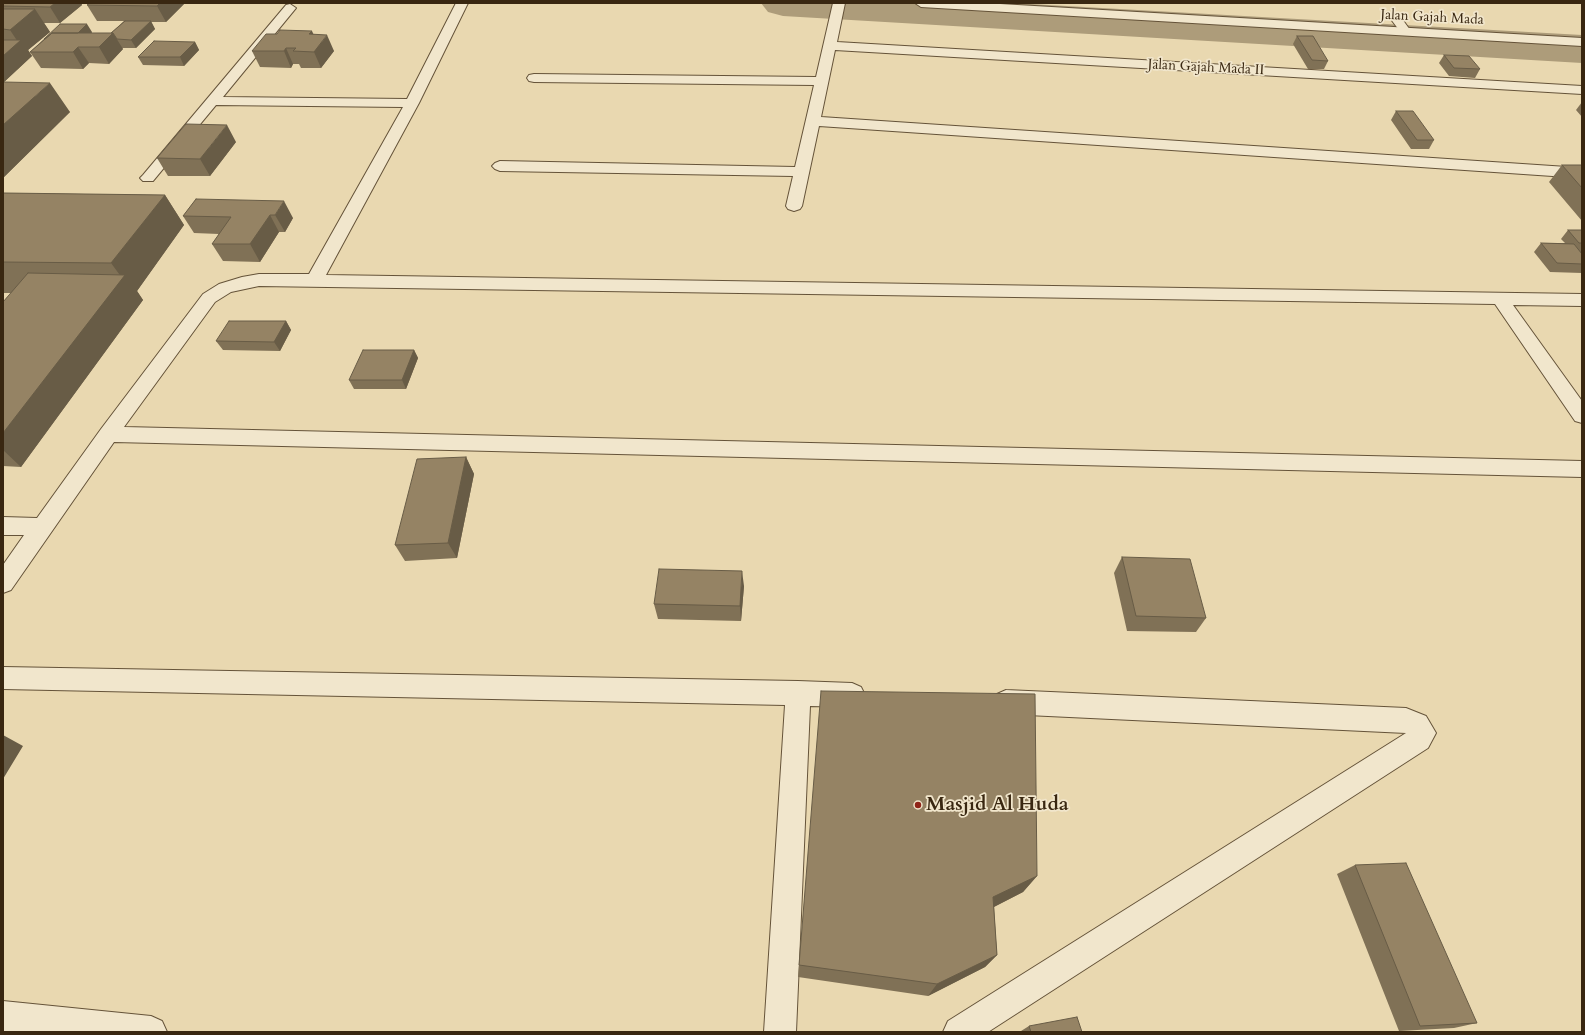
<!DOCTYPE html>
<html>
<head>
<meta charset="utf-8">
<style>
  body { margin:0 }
  #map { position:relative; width:1585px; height:1035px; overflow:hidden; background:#e9d8b0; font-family:Cardo,serif }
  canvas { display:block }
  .frame { position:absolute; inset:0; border:4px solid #392711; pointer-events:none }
</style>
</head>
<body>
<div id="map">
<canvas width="1585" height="1035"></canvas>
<div class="frame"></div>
</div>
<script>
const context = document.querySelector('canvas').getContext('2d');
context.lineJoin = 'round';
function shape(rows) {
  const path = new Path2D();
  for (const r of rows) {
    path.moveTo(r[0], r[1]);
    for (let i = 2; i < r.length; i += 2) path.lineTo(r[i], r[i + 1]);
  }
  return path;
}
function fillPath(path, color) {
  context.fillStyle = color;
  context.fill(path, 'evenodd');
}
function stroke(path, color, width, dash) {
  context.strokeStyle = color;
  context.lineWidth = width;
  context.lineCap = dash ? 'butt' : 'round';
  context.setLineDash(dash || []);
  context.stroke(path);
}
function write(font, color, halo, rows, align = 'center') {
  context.font = font + ' Cardo,serif';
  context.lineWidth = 3.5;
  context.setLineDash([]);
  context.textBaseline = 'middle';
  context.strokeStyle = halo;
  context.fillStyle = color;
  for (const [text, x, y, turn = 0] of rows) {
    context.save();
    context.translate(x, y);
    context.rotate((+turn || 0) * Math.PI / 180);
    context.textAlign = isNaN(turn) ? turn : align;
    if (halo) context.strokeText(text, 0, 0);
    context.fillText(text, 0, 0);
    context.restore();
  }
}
fillPath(shape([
  [761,3,1013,3,1582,35,1582,63,783,16,768,12,761,3]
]), '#ad9c7a');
const service = shape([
  [1396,15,1400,16,1410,30,1412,32,1410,34,1402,34,1390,18,1396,15]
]);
const minor = shape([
  [456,3,468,3,419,103,326,275,1582,294,1582,306,1513,305,1582,401,1582,423,1575,421,1495,304,259,286,231,292,215,302,124,427,1582,461,1582,477,114,442,11,590,3,593,3,565,24,535,3,535,3,517,37,518,101,429,203,294,219,284,242,277,259,274,309,274,403,107,216,105,153,181,143,181,140,178,143,175,286,5,290,4,296,8,223,97,407,99,456,3],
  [833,3,845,3,837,42,1582,86,1582,94,835,50,821,117,1582,168,1582,178,819,126,802,206,800,209,794,211,788,209,786,206,793,176,500,171,495,169,492,166,495,163,500,161,795,167,814,85,534,82,529,81,527,78,529,75,534,74,816,77,833,3],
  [915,3,983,3,1582,38,1582,46,921,7,915,3],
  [3,667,798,681,852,683,861,687,865,695,861,703,852,707,810,706,796,1032,764,1032,785,705,3,689,3,667],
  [1006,690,1406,708,1426,716,1436,733,1428,748,988,1032,943,1032,948,1021,1406,733,1006,714,997,710,993,702,997,694,1006,690],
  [3,1001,151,1016,162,1021,167,1032,3,1032,3,1001]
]);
stroke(service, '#655339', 2);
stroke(minor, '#655339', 2);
fillPath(service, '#f1e6cc');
fillPath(minor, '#f1e6cc');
fillPath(shape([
  [3,3,81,3,82,5,60,23,44,23,50,32,28,50,32,56,4,82,70,112,3,178],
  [184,4,166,22,151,22,155,29,136,48,122,48,123,49,109,64,89,63,83,69,41,68,30,52,44,39,92,32,92,33,111,33,124,21,97,21,87,5],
  [314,34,334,51,321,68,301,68,299,64,293,64,291,68,260,67,252,51],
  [1297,36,1328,61,1324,69,1308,69,1293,44],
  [195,42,199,50,184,66,143,65,138,57],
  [1444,55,1480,69,1475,78,1449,76,1439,63],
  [1582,102,1582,117,1576,110],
  [1396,111,1434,140,1429,149,1411,149,1391,120],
  [236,142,210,176,168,176,157,158],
  [1562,165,1582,165,1582,221,1549,182],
  [3,193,165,195,184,225,137,291,143,300,21,467,3,466,3,302,11,293,3,293],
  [196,199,293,218,285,232,279,232,260,262,223,261,212,244,219,234,194,233,183,216],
  [1568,230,1582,230,1582,273,1550,272,1534,252,1541,243,1565,243,1561,239],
  [286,321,291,330,280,351,223,350,216,341],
  [414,350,418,358,406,389,354,389,349,380],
  [466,457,474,474,457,558,405,561,395,545],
  [1122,557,1206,618,1196,632,1127,631,1114,573],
  [744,586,741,621,658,619,654,604],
  [1355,865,1477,1023,1454,1028,1399,1031,1337,874],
  [1037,876,1023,892,994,907,997,955,985,967,928,996,798,977,799,965],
  [1029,1026,1082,1032,1022,1032,1021,1031]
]), '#807156');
fillPath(shape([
  [55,3,81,3,82,5,60,23,50,7],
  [160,3,183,3,184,4,166,22,157,6],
  [35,9,50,32,28,50,32,56,3,83,3,56,18,42,10,30],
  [151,21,155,29,136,48,131,40],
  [87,24,92,32,77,47,72,39],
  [312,31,319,46,327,35,334,51,321,68,314,52,309,34],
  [113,33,123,49,109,64,99,47],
  [195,42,199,50,184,66,180,57],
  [78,47,89,63,83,69,73,52],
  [286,48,293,64,291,68,284,51],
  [50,83,70,112,3,178,3,125],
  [227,125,236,142,210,176,200,159],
  [165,195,184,225,137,291,143,300,21,467,3,450,3,433,122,278,111,263],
  [284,201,293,218,285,232,275,215],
  [270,215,279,232,260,262,250,244],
  [286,321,291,330,280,351,274,342],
  [414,350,418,358,406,389,402,380],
  [466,457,474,474,457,558,448,543],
  [742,571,744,586,741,621,740,606],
  [3,735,23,746,3,779],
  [1037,876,1023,892,982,913,993,897],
  [997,955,985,967,928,996,937,984]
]), '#685c46');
const building = shape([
  [3,3,55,3,50,7,3,6,3,3],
  [90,3,160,3,157,6,87,5,90,3],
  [3,9,35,9,10,30,3,29,3,9],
  [125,21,151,21,131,40,117,39,113,33,111,33,125,21],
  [60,24,87,24,78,33,52,33,45,39,44,39,60,24],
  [280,30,312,31,309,34,327,35,314,52,293,51,296,48,286,48,284,51,252,51,266,34,277,34,280,30],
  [52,33,113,33,99,47,78,47,73,52,30,52,52,33],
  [1297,36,1313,36,1328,61,1312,60,1297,36],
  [3,40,21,40,3,56,3,40],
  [154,41,195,42,180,57,138,57,154,41],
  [1444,55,1469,56,1480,69,1454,68,1444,55],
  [3,82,50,83,3,125,3,82],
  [1396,111,1413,111,1434,140,1417,140,1396,111],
  [186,124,227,125,200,159,157,158,186,124],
  [1562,165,1582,165,1582,188,1562,165],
  [3,193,165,195,111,263,3,262,3,193],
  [196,199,284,201,275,215,270,215,250,244,212,244,231,217,183,216,196,199],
  [1568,230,1582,230,1582,243,1579,243,1568,230],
  [1541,243,1574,244,1582,254,1582,264,1557,263,1541,243],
  [28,273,125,275,3,433,3,302,28,273],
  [229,321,286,321,274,342,216,341,229,321],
  [363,350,414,350,402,380,349,380,363,350],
  [466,457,448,543,395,545,417,459,466,457],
  [1122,557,1190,559,1206,618,1136,616,1122,557],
  [659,569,742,571,740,606,654,604,659,569],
  [821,691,1035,694,1037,876,993,897,997,955,937,984,799,965,821,691],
  [1406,863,1477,1023,1420,1026,1355,865,1406,863],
  [1077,1017,1082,1032,1031,1032,1029,1026,1077,1017]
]);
fillPath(building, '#958364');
stroke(building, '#685c46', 1);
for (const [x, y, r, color] of [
  [918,805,4,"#8f2418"]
]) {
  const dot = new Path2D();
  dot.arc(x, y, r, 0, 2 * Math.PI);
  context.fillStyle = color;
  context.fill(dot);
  stroke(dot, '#f1e6cc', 1.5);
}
write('14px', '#392711', '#f1e6cc', [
  ["Jalan Gajah Mada",1432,18,3],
  ["Jalan Gajah Mada II",1206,68,3]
]);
write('bold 20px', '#392711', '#f1e6cc', [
  ["Masjid Al Huda",926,805]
], 'left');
</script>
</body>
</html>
